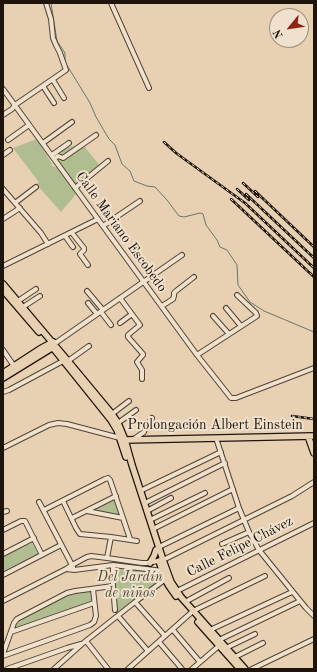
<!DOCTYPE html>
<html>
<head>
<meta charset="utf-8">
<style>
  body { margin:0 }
  #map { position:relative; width:317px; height:672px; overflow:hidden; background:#e8d1b2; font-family:"Old Standard TT",serif }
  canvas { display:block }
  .frame { position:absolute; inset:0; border:4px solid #1f140b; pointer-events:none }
  .north { position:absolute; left:269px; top:8px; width:40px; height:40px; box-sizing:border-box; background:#f0e1cd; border:1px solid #9c8f7f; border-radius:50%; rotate:241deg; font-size:11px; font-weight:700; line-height:16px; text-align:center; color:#1f140b }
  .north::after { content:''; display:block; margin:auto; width:14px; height:18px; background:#8f2418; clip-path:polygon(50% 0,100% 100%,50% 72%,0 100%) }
</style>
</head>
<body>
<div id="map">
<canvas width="317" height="672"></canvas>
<div class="frame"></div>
<div class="north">N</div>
</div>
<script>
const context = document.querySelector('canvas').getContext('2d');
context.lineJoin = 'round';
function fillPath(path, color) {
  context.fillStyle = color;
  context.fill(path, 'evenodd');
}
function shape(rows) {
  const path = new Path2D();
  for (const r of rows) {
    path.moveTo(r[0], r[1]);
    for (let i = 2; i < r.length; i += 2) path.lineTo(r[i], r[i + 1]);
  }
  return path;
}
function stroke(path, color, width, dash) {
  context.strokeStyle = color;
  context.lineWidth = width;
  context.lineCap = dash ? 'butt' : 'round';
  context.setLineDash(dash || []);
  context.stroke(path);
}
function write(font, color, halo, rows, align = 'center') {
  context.font = font + ' "Old Standard TT",serif';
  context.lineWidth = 4;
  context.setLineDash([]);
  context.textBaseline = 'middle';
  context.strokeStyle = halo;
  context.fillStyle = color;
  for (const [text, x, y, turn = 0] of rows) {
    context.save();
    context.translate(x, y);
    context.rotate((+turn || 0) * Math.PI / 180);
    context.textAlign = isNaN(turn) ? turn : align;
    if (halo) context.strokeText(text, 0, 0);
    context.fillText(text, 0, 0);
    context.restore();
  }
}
fillPath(shape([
  [37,139,52,164,51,165,61,170,77,193,61,212,38,186,38,181,13,148],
  [84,146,100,166,75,187,58,164,63,147],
  [115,498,122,516,91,511],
  [32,543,38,554,3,571,3,557],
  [115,567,158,573,160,580,119,612,117,608,115,587],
  [91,591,92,602,14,629,18,622,61,598,73,593]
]), '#b0bd91');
stroke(shape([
  [51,3,57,41,65,53,65,62,90,103,96,117,109,139,115,145,122,164,130,171,134,181,147,186,155,187,167,200,179,216,184,217,200,213,203,214,206,225,217,240,220,247,227,250,237,265,238,285,250,302,264,311,314,332]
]), '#67766b', 1);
const minor = shape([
  [111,3,149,88],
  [53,80,64,98],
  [43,86,54,103],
  [3,89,197,355,231,398,236,398,314,368],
  [3,115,12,109,15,105,66,70,60,53,56,45,53,38,51,19,46,3],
  [8,140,29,125],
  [43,143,72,122],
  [3,155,10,150],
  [52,155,69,143],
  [54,159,58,156,63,158,96,135],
  [75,188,108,161],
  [3,189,41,233,48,244],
  [15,203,36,187],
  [3,219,20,208],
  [103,226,140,201],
  [72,233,84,248,84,250,80,254,88,265],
  [65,236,73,247],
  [3,266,98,219],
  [87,291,103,310],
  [120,298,140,325,128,335,128,337,143,354,143,355,137,362,142,370,142,379],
  [18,301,36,289],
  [88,303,97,314],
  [162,306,173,299,174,296,174,293,176,291,194,277],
  [23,307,40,296],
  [226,308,241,326],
  [101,312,111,325],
  [213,316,229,334],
  [120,323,132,314],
  [53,342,57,342,182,255],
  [3,350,14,366],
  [197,355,257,316,256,313,237,295],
  [68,361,89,346],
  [3,392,9,390,63,361],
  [112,414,129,401],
  [118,423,136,410],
  [216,438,239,508,249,532,259,550,306,608,314,616],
  [134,439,144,432,146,425,150,421,152,418],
  [3,448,49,425,58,423,67,424,120,438],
  [140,491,221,452],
  [63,501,76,528,80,534,111,537,137,541],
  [39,502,73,567],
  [145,503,225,463],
  [44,510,105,479,108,478,110,480,123,518,130,539],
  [87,511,123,518],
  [147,511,171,498],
  [3,512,7,511],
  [72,518,116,496],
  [150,520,205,493],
  [153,529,233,489],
  [3,530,21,521,25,521,42,555],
  [222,544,249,532],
  [159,547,239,508],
  [3,554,34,538],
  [107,558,111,537],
  [113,565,113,586,115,610],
  [67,569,74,570,113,565,163,571],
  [3,575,61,545],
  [177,591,314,523],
  [3,601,66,569,72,565,87,557,91,556,107,558,142,563,147,563,163,560,292,496,314,482],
  [135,602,165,636],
  [185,602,229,578],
  [118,616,148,651],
  [173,630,200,662],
  [210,630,292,592],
  [11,632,94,603],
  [219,640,300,601],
  [86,641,108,669],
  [159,642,182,669],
  [226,648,255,634],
  [3,654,14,623,17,619,67,593,75,591,113,586],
  [3,656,90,625,94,622,96,616,93,589],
  [235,657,263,643],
  [7,669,67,648,81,644],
  [54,669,82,644,135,602,167,578],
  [128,669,193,611,265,576],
  [192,669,220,645],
  [252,669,314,639]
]);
const major = shape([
  [3,284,68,361,112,414,118,423,125,440,132,465,163,560,171,582,181,597,245,669],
  [3,290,39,332],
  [54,349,111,420,117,430,126,457],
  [3,373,40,349,53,342],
  [3,378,55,346],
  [308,436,314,453],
  [122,438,125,440,314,436],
  [159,561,165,579,169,586,176,596],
  [150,563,154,556,156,550],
  [198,622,240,669]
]);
stroke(minor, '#514335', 6);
stroke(major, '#1f140b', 8);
stroke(minor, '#f0e1cd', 4);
stroke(major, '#e8d1b2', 5.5);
const rail = shape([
  [164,142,176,153,245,203,314,268],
  [243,183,258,197],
  [237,189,249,200],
  [255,191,314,247],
  [246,194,314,258],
  [231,199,314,277],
  [292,416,314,419]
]);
stroke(rail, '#1f140b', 2.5);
stroke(rail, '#f0e1cd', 1, [3]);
write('14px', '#1f140b', '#f0e1cd', [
  ["Calle Mariano Escobedo",121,232,54],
  ["Prolongación Albert Einstein",215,425],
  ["Calle Felipe Chávez",240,547,-27]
]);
write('italic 14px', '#4a4733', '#f0e1cd', [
  ["Del Jardín",130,577],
  ["de niños",130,593]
]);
</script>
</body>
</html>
